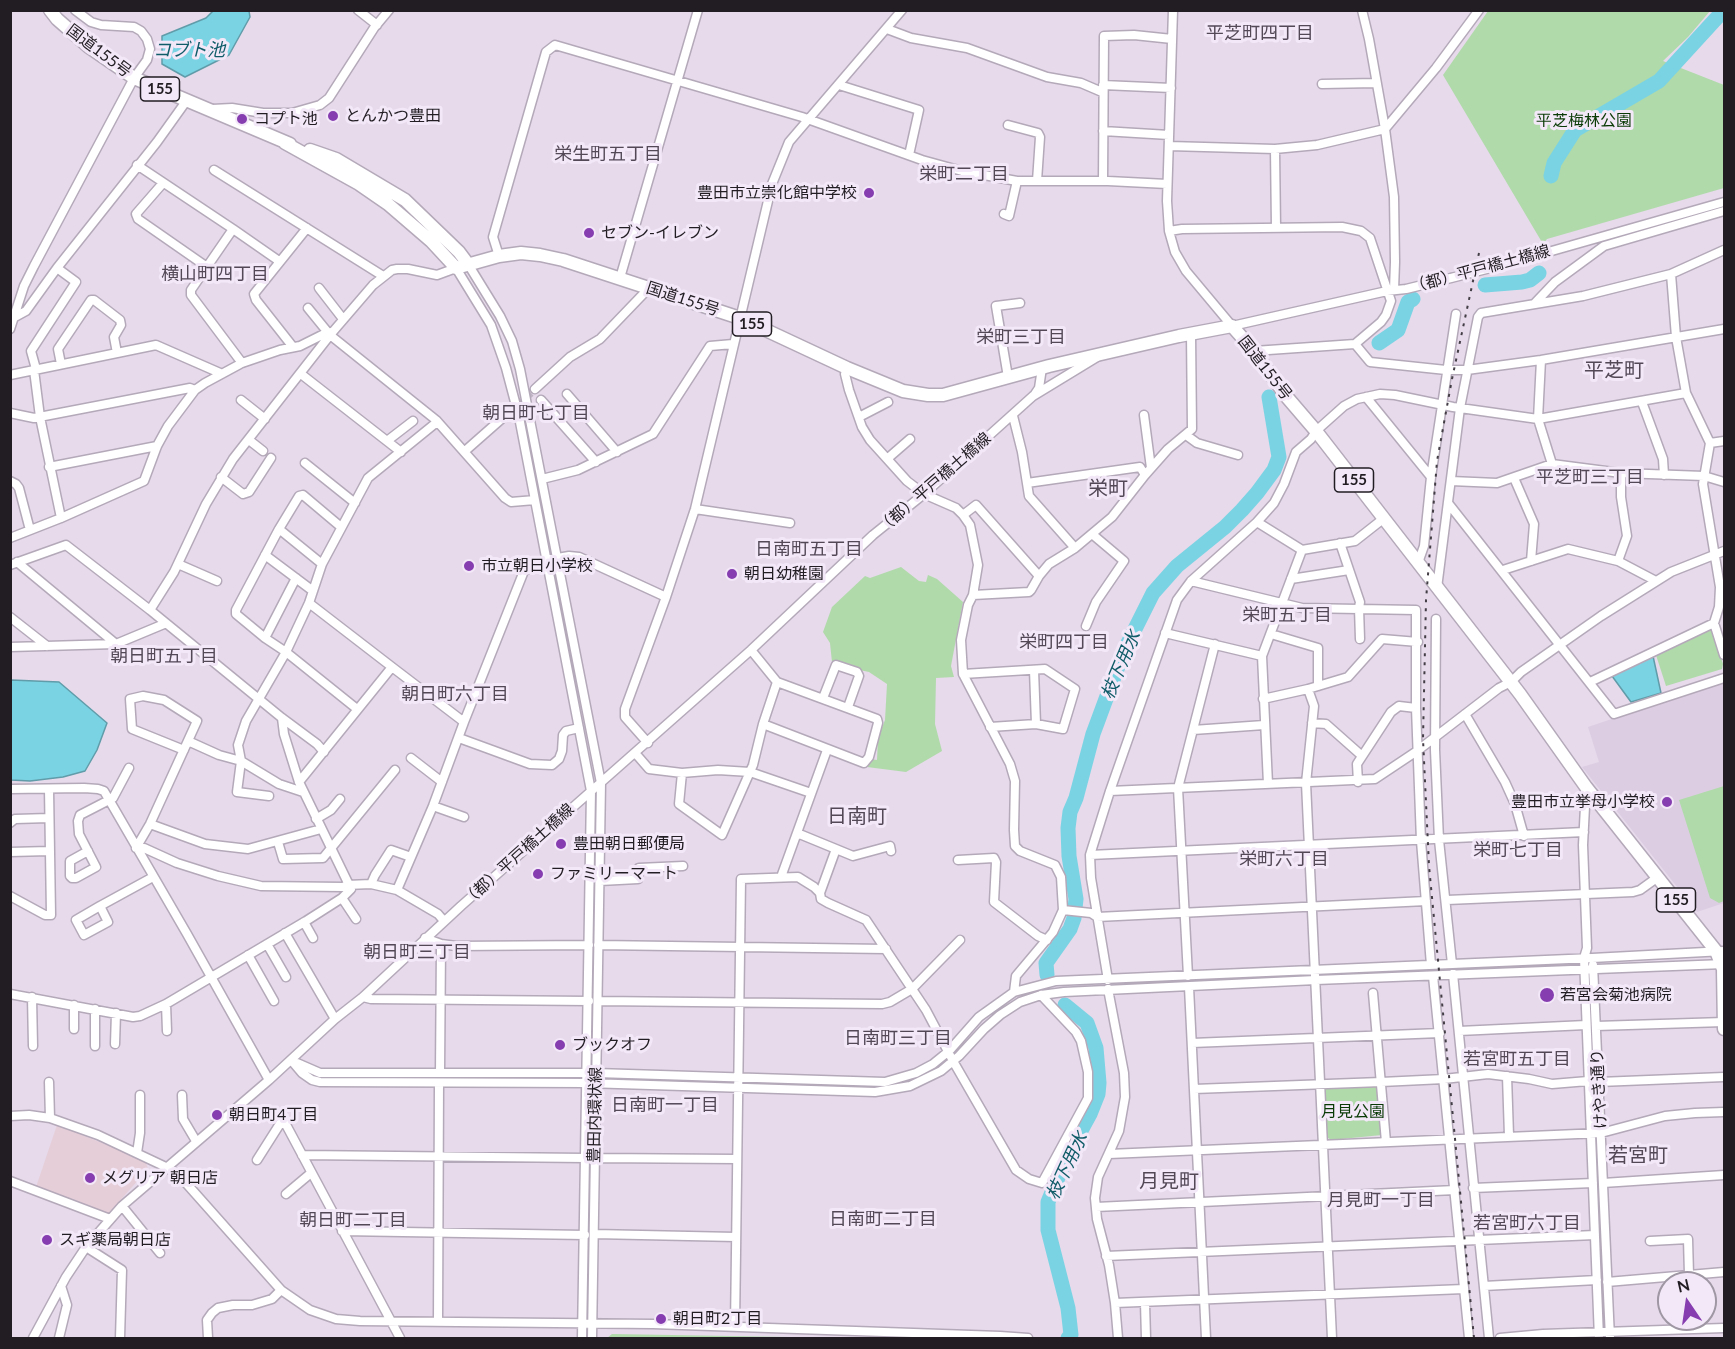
<!DOCTYPE html>
<html>
<head>
<meta charset="utf-8">
<style>
  body { margin:0 }
  #map { position:relative; width:1735px; height:1349px; overflow:hidden; background:#e6daeb; font-family:Lato,sans-serif }
  canvas { display:block }
  .frame { position:absolute; inset:0; border:12px solid #221d23; pointer-events:none }
  .north { position:absolute; left:1657px; top:1271px; width:60px; height:60px; box-sizing:border-box; background:#f3e8f8; border:2px solid #9f97a3; border-radius:50%; rotate:347deg; font-size:16px; font-weight:700; line-height:24px; text-align:center; color:#221d23 }
  .north::after { content:''; display:block; margin:auto; width:21px; height:27px; background:#853daf; clip-path:polygon(50% 0,100% 100%,50% 72%,0 100%) }
</style>
</head>
<body>
<div id="map">
<canvas width="1735" height="1349"></canvas>
<div class="frame"></div>
<div class="north">N</div>
</div>
<script>
const context = document.querySelector('canvas').getContext('2d');
context.lineJoin = 'round';
function fillPath(path, color) {
  context.fillStyle = color;
  context.fill(path, 'evenodd');
}
function shape(rows) {
  const path = new Path2D();
  for (const r of rows) {
    path.moveTo(r[0], r[1]);
    for (let i = 2; i < r.length; i += 2) path.lineTo(r[i], r[i + 1]);
  }
  return path;
}
function stroke(path, color, width, dash) {
  context.strokeStyle = color;
  context.lineWidth = width;
  context.lineCap = dash ? 'butt' : 'round';
  context.setLineDash(dash || []);
  context.stroke(path);
}
function write(font, color, halo, rows, align = 'center') {
  context.font = font + ' Lato,"Noto Sans JP",sans-serif';
  context.lineWidth = 6;
  context.setLineDash([]);
  context.textBaseline = 'middle';
  context.strokeStyle = halo;
  context.fillStyle = color;
  for (const [text, x, y, turn = 0] of rows) {
    context.save();
    context.translate(x, y);
    context.rotate((+turn || 0) * Math.PI / 180);
    context.textAlign = isNaN(turn) ? turn : align;
    if (halo) context.strokeText(text, 0, 0);
    context.fillText(text, 0, 0);
    context.restore();
  }
}
fillPath(shape([
  [57,1125,145,1160,148,1169,108,1214,36,1187]
]), '#e6ced8');
fillPath(shape([
  [1724,681,1724,903,1697,912,1582,767,1599,762,1588,727]
]), '#ddcde3');
fillPath(shape([
  [1488,11,1710,11,1688,37,1663,61,1724,85,1724,188,1547,239,1543,244,1443,75],
  [901,567,919,581,926,582,928,575,937,579,963,602,951,666,954,677,936,678,935,724,942,751,906,772,867,767,871,759,877,760,878,738,885,720,887,684,869,672,836,665,832,662,830,643,823,632,832,607,865,576,870,578],
  [1711,626,1723,664,1722,669,1666,686,1656,655],
  [1724,786,1724,901,1719,903,1710,898,1679,800],
  [1379,1084,1382,1135,1331,1140,1327,1137,1324,1089],
  [612,1334,848,1338,607,1338]
]), '#b0daaa');
const water = shape([
  [213,11,249,11,250,17,229,55,185,77,162,64,162,36,206,18,213,11],
  [1653,656,1661,693,1631,702,1612,676,1653,656],
  [11,680,59,682,107,723,97,750,85,771,63,777,30,781,11,780,11,680]
]);
fillPath(water, '#7ad3e3');
stroke(water, '#609ca9', 1.5);
stroke(shape([
  [1551,176,1554,163,1575,130,1659,81,1724,10],
  [1485,285,1522,282,1530,280,1539,273],
  [1379,343,1398,330,1408,302,1413,299],
  [1047,975,1046,963,1070,929,1074,918,1076,899,1069,856,1068,828,1070,812,1076,798,1093,734,1123,653,1153,593,1177,566,1225,527,1242,510,1257,493,1274,470,1279,457,1269,397],
  [1065,1005,1087,1023,1096,1048,1099,1083,1098,1094,1090,1114,1066,1158,1048,1202,1048,1230,1068,1308,1071,1335,1068,1338]
]), '#7ad3e3', 15);
stroke(shape([
  [507,414,535,389]
]), '#bfb4c3', 8, [8, 4]);
const minor = shape([
  [358,10,377,25],
  [1173,10,1167,201,1169,231,1175,252,1186,271,1232,326,1387,291,1406,289,1451,278],
  [1362,10,1369,39,1385,129,1394,197,1395,262,1394,290],
  [887,29,911,38,967,48,1047,77,1081,83,1102,92],
  [1322,84,1376,83],
  [839,85,919,110,909,155],
  [1103,85,1171,88],
  [212,109,232,108,263,113,292,113,320,105,329,98,374,28,389,10],
  [1008,125,1038,133,1040,137,1037,181],
  [1103,131,1169,135],
  [1169,146,1275,149,1317,145,1385,129,1436,68,1479,10],
  [1275,149,1276,228],
  [137,165,233,229,191,290,191,295,242,363],
  [214,170,383,276],
  [1103,181,1104,36,1134,35,1172,39],
  [163,183,136,214,138,219,207,267],
  [1004,214,1009,216,1017,181],
  [233,229,279,261],
  [1169,231,1182,229,1342,227,1361,231,1370,238,1391,301,1386,315,1381,322,1355,344,1254,351],
  [499,256,493,237,546,52,555,45,802,117,922,160,962,171,1017,181,1108,181,1167,184],
  [468,264,500,316,512,341,520,369,601,783,592,1338],
  [1506,264,1724,202],
  [1671,274,1676,337,1686,393,1710,443,1703,484,1720,587,1719,607,1714,623,1724,655],
  [620,278,698,10],
  [319,288,343,319],
  [1535,303,1555,282,1604,246,1724,211],
  [308,308,330,335,436,420,505,498,511,502,535,500],
  [15,317,26,311,57,268,157,142,187,100],
  [10,329,24,286,34,266,134,78,147,60,150,49,147,39,141,31,134,27,101,25,91,22,75,10],
  [1355,344,1370,362,1446,370,1467,370,1541,360,1724,329],
  [293,347,256,300,254,294,307,228],
  [1541,360,1538,419,1552,464],
  [61,364,58,349,91,300,94,300,120,320,121,325,114,337,117,353],
  [847,368,845,374,849,390,862,427,870,440,907,481,924,494,956,508,963,515,970,525,978,565,973,595,968,605,961,640,963,674,1010,764,1015,781,1014,830,1015,846,1020,851,1055,865,1061,877,1063,910,1091,913,1097,917,1426,901],
  [36,369,31,351,76,282,57,268],
  [34,370,40,417,61,518,144,481,157,446,168,426,195,390,205,383,242,363,280,350,300,346,328,332],
  [301,374,401,452],
  [10,375,156,345,220,373],
  [1008,377,996,306,1020,303],
  [535,389,570,357,600,339,649,288],
  [567,394,617,452],
  [1035,394,1039,388,1042,368],
  [1366,397,1431,477],
  [241,400,265,419],
  [541,400,596,462],
  [1642,402,1663,459,1664,475],
  [10,413,34,418,190,388,195,390],
  [1144,415,1151,468],
  [1013,416,1022,452,1029,496,1075,548],
  [859,417,888,402],
  [1186,435,1197,443,1238,455],
  [249,440,263,451],
  [387,441,413,421],
  [1710,443,1724,441],
  [465,451,507,414],
  [887,459,910,439],
  [305,463,355,503],
  [49,467,157,446],
  [221,477,243,494,249,492,271,458],
  [1514,478,1534,524,1531,561],
  [542,479,578,470,653,434,710,346,733,344],
  [10,481,16,484,19,488,30,530],
  [1451,481,1497,483,1552,464,1621,473,1704,476,1724,482],
  [1027,483,1140,467,1145,475],
  [1448,503,1614,714,1724,678],
  [695,509,790,523],
  [963,515,976,505,1039,576],
  [1257,522,1274,503,1284,484,1296,452,1311,439,1316,431,1344,406,1357,399,1380,394,1395,395,1453,407,1538,419,1686,393],
  [341,527,303,495,299,496,279,529,236,610,236,614,265,638,286,652,357,709],
  [279,529,322,564],
  [10,538,61,518],
  [1340,543,1360,602,1359,608,1360,639],
  [265,555,313,591],
  [1618,561,1627,536,1621,497,1621,473],
  [17,562,116,644],
  [1418,563,1424,546,1431,477,1456,314],
  [178,564,217,581],
  [10,565,66,545,150,610,282,718,317,744,324,752],
  [1503,570,1568,549,1618,561,1656,581],
  [1291,579,1349,570],
  [1191,581,1302,608,1416,610,1416,708,1421,841,1431,965],
  [1437,588,1460,408,1478,317,1481,313,1583,296,1671,274,1724,250],
  [973,595,1029,592,1031,590,1039,576,1049,564,1075,548,1112,517,1145,475,1168,449,1192,429,1191,334],
  [150,610,174,572,206,504,233,459,330,335,373,285,392,270,397,269,408,269,437,275,456,268,491,325,506,368,519,417,591,791,582,1338],
  [10,617,47,646],
  [1436,619,1435,750,1439,840,1452,964],
  [1086,626,1096,602,1124,561,1092,534],
  [1165,633,1262,656],
  [1271,634,1318,648,1318,686],
  [265,638,296,578],
  [10,647,116,644,164,624],
  [751,650,777,682,877,719,878,723,869,757,864,763,763,724],
  [392,667,464,722],
  [1034,670,1036,724],
  [963,674,1045,669,1075,689,1063,729,1036,724,990,727],
  [1590,682,1714,623],
  [1308,689,1314,706,1306,783,1332,1338],
  [823,698,836,665,857,672,859,676,848,707],
  [1263,699,1308,689,1348,677,1382,639,1418,642],
  [1465,714,1505,782,1515,804,1524,836],
  [1312,723,1326,724,1361,755],
  [1193,730,1264,725],
  [459,738,530,764,552,765,559,759,562,751,563,735,566,731,579,728],
  [188,741,219,755,241,761,237,792,269,796],
  [648,743,625,717,625,709,666,597,695,509,772,184,789,142,902,10],
  [636,754,649,769,682,773,718,770,750,772,811,793],
  [411,758,442,782],
  [682,773,679,804,722,835,753,765,763,724,777,682],
  [299,782,392,667,309,603],
  [1358,782,1357,764,1391,712,1399,706,1416,708],
  [1268,784,1262,656,1302,550],
  [1586,787,1583,845,1587,948,1584,958,1599,1338],
  [10,789,84,788,98,789,104,791,187,934,269,1080],
  [1110,791,1375,779,1417,751,1499,688,1511,682,1521,672,1601,616,1671,572,1724,551],
  [303,792,279,784,241,761,238,745,246,721,286,652,309,603,322,564,368,478,437,422],
  [433,806,464,817],
  [316,819,331,810,340,799],
  [10,823,15,819,49,818],
  [150,824,205,844,248,849,321,829],
  [797,833,836,849,820,893],
  [278,842,283,859,323,858,395,770],
  [136,848,144,848,177,863,218,876,261,886,343,887,347,885,371,884,397,890,438,914,444,921],
  [136,848,150,824,197,721,164,700,143,696,130,699,132,729,184,750],
  [836,849,853,856,890,846,891,851],
  [88,851,70,861,70,876,72,878,76,878,96,867,79,834,78,821,80,815,113,798,129,768],
  [10,852,49,851],
  [1090,855,1584,832],
  [958,860,994,858,996,862,994,902,1038,936,1047,940],
  [781,877,827,750],
  [600,881,638,879,639,868,683,866],
  [371,884,375,875,391,850,411,857],
  [397,890,433,806,464,722,524,571,546,560,569,556,579,557,666,597],
  [10,896,45,915,51,915,49,789],
  [342,898,356,919],
  [1447,900,1633,892,1640,890,1658,877],
  [100,906,108,922,84,935,76,920,100,906,153,877],
  [304,922,313,938],
  [285,933,335,1019],
  [425,938,441,944,456,946,589,945],
  [267,944,286,977],
  [598,945,886,949],
  [248,955,274,1001],
  [1593,965,1610,1338],
  [1453,974,1489,1338],
  [1188,976,1178,788,1215,644],
  [1433,976,1469,1338],
  [1108,980,1091,878,1090,855,1110,791,1177,600,1191,581,1257,522,1302,550,1355,541,1383,519],
  [1189,987,1206,1338],
  [1108,989,1124,1073,1125,1097,1119,1131,1098,1177,1095,1198,1097,1219,1109,1265,1115,1303,1118,1338],
  [1014,992,1016,976,1053,932,1063,910],
  [1373,993,1386,1142],
  [10,994,133,1017,140,1016,166,1004,306,921,342,898,351,889,299,782,284,734,282,718],
  [32,997,33,1046],
  [363,997,371,999,589,1001],
  [599,1001,882,1004,890,1002,912,989,960,940],
  [166,1004,167,1031],
  [1596,1026,1724,1022],
  [74,1029,74,1005],
  [1459,1031,1586,1025],
  [1192,1043,1440,1033],
  [115,1044,116,1013],
  [95,1046,95,1009],
  [291,1060,302,1073,312,1080,320,1082,586,1083,875,1092,910,1086,941,1071,959,1056,984,1029,1000,1015,1020,1002,1041,995,1064,992,1316,980,1724,964],
  [297,1063,320,1073,596,1073,885,1082,916,1073,933,1064,949,1051,979,1017,1014,992,1056,981,1592,958,1724,951],
  [440,1072,441,944],
  [1507,1076,1509,1136],
  [49,1082,50,1118],
  [1599,1082,1724,1077],
  [1194,1089,1381,1082,1444,1079,1488,1074,1529,1079,1552,1084,1588,1081],
  [182,1095,183,1119,196,1141],
  [10,1116,29,1115,50,1118,98,1135,168,1168,178,1174,281,1290,310,1310,336,1319,360,1321,653,1324,1000,1336,1028,1338],
  [137,1153,140,1133,140,1095],
  [1109,1154,1601,1133,1665,1116,1695,1113,1724,1112],
  [302,1155,585,1158],
  [595,1158,737,1159],
  [257,1160,283,1119,400,1338],
  [10,1181,110,1219],
  [1603,1183,1724,1175],
  [1473,1188,1593,1183],
  [286,1194,311,1173],
  [122,1206,160,1253],
  [1096,1207,1455,1190],
  [342,1231,585,1235],
  [594,1234,736,1237],
  [1650,1241,1688,1239,1689,1275],
  [86,1247,122,1270,120,1338],
  [1106,1256,1595,1235],
  [1607,1282,1724,1272],
  [1484,1286,1597,1280],
  [1115,1303,1464,1289],
  [1145,1303,1146,1338],
  [438,1321,439,1083],
  [735,1327,741,879,798,877,814,887,820,893,821,899,828,903,866,920,926,1010,953,1061,1016,1170,1029,1179,1042,1183,1088,1098,1088,1072,1081,1041,1076,1032,1041,995],
  [33,1338,66,1277,86,1247,122,1206,269,1080,335,1019,363,997,461,906,751,650,873,535,924,494,1033,396,1097,357],
  [59,1338,67,1305,61,1286],
  [208,1338,207,1320,212,1313,218,1308,233,1305,252,1305,272,1299,281,1290],
  [1500,1338,1543,1334,1724,1328]
]);
const highway = shape([
  [50,10,57,19,89,47,134,78,290,144],
  [285,143,359,184,388,204,431,241,456,268,499,256,521,253,540,255,563,260,740,318,847,368,903,391,928,395,943,395,1049,366,1179,336,1232,326,1254,351,1286,396,1316,431,1520,694,1586,787,1716,951,1723,969,1724,1029],
  [310,150,336,159,405,200,459,252,468,264]
]);
stroke(minor, '#b4a9b9', 11);
stroke(highway, '#b4a9b9', 15);
stroke(minor, '#fff', 8);
stroke(highway, '#fff', 12);
stroke(shape([
  [1474,1338,1429,866,1423,739,1426,600,1437,461,1452,379,1479,253]
]), '#433d45', 2, [3, 6]);
const minorBridge = shape([
  [1451,278,1506,264]
]);
stroke(minorBridge, '#b4a9b9', 11, []);
stroke(minorBridge, '#fff', 8);
for (const [x, y, r, color] of [
  [333,116,6,"#853daf"],
  [242,119,6,"#853daf"],
  [869,193,6,"#853daf"],
  [589,233,6,"#853daf"],
  [469,566,6,"#853daf"],
  [732,574,6,"#853daf"],
  [1667,802,6,"#853daf"],
  [561,844,6,"#853daf"],
  [538,874,6,"#853daf"],
  [1547,995,8,"#853daf"],
  [560,1045,6,"#853daf"],
  [217,1115,6,"#853daf"],
  [90,1178,6,"#853daf"],
  [47,1240,6,"#853daf"],
  [661,1319,6,"#853daf"]
]) {
  const dot = new Path2D();
  dot.arc(x, y, r, 0, 2 * Math.PI);
  context.fillStyle = color;
  context.fill(dot);
  stroke(dot, '#f3e8f8', 2);
}
for (const [x, y, w] of [
  [160,89,39],
  [752,324,39],
  [1354,480,39],
  [1676,900,39]
]) {
  const box = new Path2D();
  box.roundRect(x - w / 2, y - 12, w, 24, 4.5);
  context.fillStyle = '#f3e8f8';
  context.fill(box);
  stroke(box, '#221d23', 1.5);
}
write('bold 15px', '#221d23', null, [
  ["155",160,89],
  ["155",752,324],
  ["155",1354,480],
  ["155",1676,900]
]);
write('16px', '#221d23', '#f3e8f8', [
  ["国道155号",99,51,37],
  ["（都）平戸橋土橋線",1480,269,-15],
  ["国道155号",683,299,18],
  ["国道155号",1265,368,52],
  ["（都）平戸橋土橋線",934,483,-41],
  ["（都）平戸橋土橋線",518,855,-42],
  ["けやき通り",1599,1089,-93],
  ["豊田内環状線",595,1115,-89]
]);
write('16px', '#221d23', '#f3e8f8', [
  ["とんかつ豊田",345,116],
  ["コプト池",254,119],
  ["豊田市立崇化館中学校",857,193,"right"],
  ["セブン-イレブン",601,233],
  ["市立朝日小学校",481,566],
  ["朝日幼稚園",744,574],
  ["豊田市立挙母小学校",1655,802,"right"],
  ["豊田朝日郵便局",573,844],
  ["ファミリーマート",550,874],
  ["若宮会菊池病院",1560,995],
  ["ブックオフ",572,1045],
  ["朝日町4丁目",229,1115],
  ["メグリア 朝日店",102,1178],
  ["スギ薬局朝日店",59,1240],
  ["朝日町2丁目",673,1319]
], 'left');
write('16px', '#0a3b06', '#f3e8f8', [
  ["平芝梅林公園",1584,121],
  ["月見公園",1353,1112]
]);
write('18px', '#524856', '#f3e8f8', [
  ["平芝町四丁目",1260,33],
  ["栄生町五丁目",608,154],
  ["栄町二丁目",964,174],
  ["横山町四丁目",215,274],
  ["栄町三丁目",1021,337],
  ["朝日町七丁目",536,413],
  ["平芝町三丁目",1590,477],
  ["日南町五丁目",809,549],
  ["栄町五丁目",1287,615],
  ["栄町四丁目",1064,642],
  ["朝日町五丁目",164,656],
  ["朝日町六丁目",455,694],
  ["栄町七丁目",1518,850],
  ["栄町六丁目",1284,859],
  ["朝日町三丁目",417,952],
  ["日南町三丁目",898,1038],
  ["若宮町五丁目",1517,1059],
  ["日南町一丁目",665,1105],
  ["月見町一丁目",1381,1200],
  ["日南町二丁目",883,1219],
  ["朝日町二丁目",353,1220],
  ["若宮町六丁目",1527,1223]
]);
write('italic 18px', '#105c68', '#f3e8f8', [
  ["コブト池",189,50],
  ["枝下用水",1121,665,-67],
  ["枝下用水",1067,1166,-65]
]);
write('20px', '#524856', '#f3e8f8', [
  ["平芝町",1614,371],
  ["栄町",1108,489],
  ["日南町",857,817],
  ["若宮町",1638,1156],
  ["月見町",1169,1182]
]);
</script>
</body>
</html>
